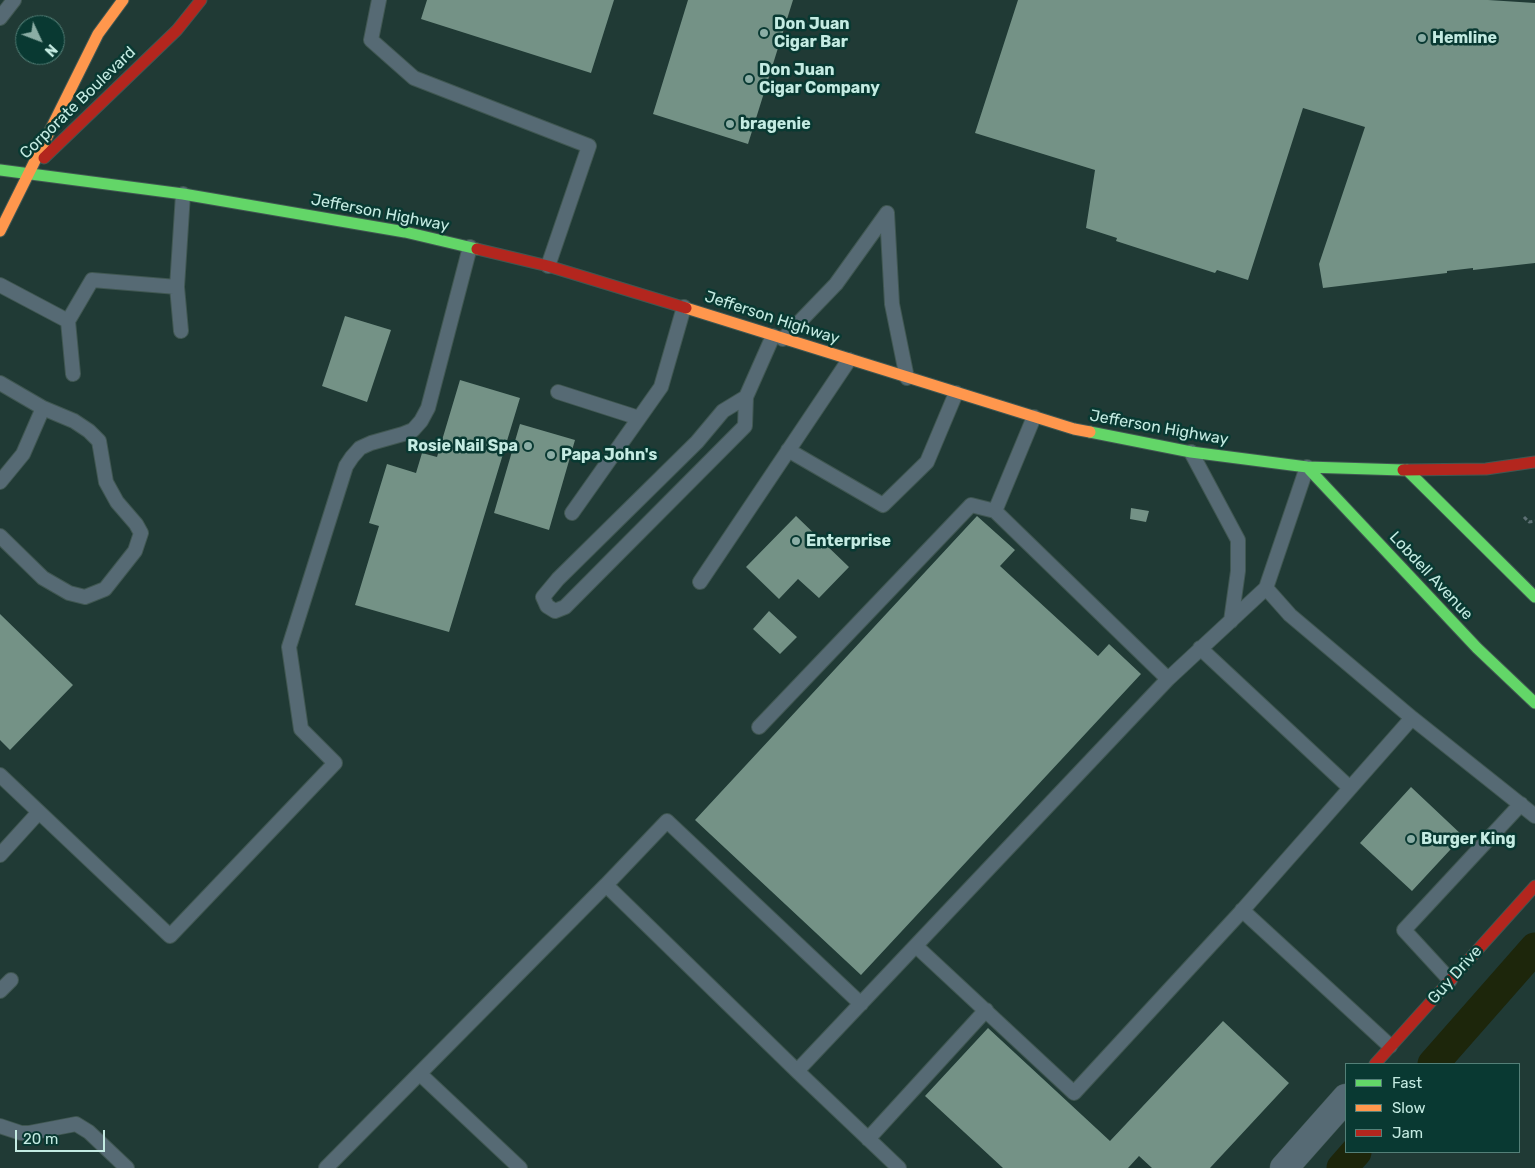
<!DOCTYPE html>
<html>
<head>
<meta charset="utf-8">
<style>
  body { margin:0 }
  #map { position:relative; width:1535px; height:1168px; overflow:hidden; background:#203a35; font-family:Rubik,sans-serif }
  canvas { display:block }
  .legend { position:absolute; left:1345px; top:1063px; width:175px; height:90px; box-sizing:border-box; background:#093932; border:1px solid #548078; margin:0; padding:6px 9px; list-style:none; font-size:15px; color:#c4ebe2 }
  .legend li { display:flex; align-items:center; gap:10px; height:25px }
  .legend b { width:25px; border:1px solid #548078 }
  .north { position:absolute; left:15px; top:15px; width:50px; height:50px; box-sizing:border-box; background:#093932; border:1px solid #548078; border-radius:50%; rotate:133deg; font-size:14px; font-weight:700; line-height:20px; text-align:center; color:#c4ebe2 }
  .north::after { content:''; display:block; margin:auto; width:18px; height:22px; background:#8bada5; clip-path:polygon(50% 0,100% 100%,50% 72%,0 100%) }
  .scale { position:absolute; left:15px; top:1130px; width:90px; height:22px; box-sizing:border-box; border:2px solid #c4ebe2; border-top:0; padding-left:6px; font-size:15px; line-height:18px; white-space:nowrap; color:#c4ebe2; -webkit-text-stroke:4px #093932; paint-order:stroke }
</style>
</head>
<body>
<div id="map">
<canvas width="1535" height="1168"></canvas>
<ul class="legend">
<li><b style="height:6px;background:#63d668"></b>Fast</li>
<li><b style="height:6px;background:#ff974d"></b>Slow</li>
<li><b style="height:6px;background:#b3261e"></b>Jam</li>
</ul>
<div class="north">N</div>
<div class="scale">20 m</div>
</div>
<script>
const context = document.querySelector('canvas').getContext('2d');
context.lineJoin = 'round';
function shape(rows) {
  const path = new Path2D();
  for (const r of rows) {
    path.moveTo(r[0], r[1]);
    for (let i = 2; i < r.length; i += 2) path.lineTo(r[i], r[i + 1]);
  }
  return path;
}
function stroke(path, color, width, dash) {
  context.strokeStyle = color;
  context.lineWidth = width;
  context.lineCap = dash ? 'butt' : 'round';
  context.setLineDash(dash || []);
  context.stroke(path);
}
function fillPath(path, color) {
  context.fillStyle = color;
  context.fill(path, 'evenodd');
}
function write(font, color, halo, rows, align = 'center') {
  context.font = font + ' Rubik,sans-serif';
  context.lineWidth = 5;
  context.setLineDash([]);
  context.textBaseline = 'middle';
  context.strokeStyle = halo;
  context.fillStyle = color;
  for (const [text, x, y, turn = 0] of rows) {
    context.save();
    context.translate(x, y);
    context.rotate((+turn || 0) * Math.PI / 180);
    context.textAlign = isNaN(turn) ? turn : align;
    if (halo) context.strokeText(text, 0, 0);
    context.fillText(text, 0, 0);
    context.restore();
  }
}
stroke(shape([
  [1433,1064,1535,948],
  [1342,1168,1356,1152]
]), '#1d260b', 31);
fillPath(shape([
  [427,0,614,0,591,73,421,19],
  [688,0,793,0,748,144,653,114],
  [1018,0,1488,0,1535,3,1535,263,1473,270,1473,268,1447,271,1447,273,1323,288,1319,264,1365,127,1303,108,1248,280,1217,270,1215,273,1116,241,1117,238,1086,228,1095,170,975,133],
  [345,316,391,330,367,402,322,386],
  [460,380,520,398,449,632,355,605,379,526,369,523,387,464,416,473,422,453,437,457],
  [520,424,575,440,549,530,494,513],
  [1131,508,1149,511,1146,522,1130,519],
  [796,516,849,567,819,598,798,579,779,599,746,567],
  [977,516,1015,550,1000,566,1098,656,1109,644,1141,674,861,975,695,820],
  [769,611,797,637,780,654,753,629],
  [0,614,73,685,10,750,0,740],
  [1411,787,1463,836,1412,891,1360,843],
  [1223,1021,1289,1083,1210,1168,1152,1168,1139,1156,1128,1168,1003,1168,925,1096,988,1028,1110,1141]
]), '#749286');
const lane = shape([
  [379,0,371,40,414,78,589,146,548,266],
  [0,18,14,0],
  [887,213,892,304,907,378],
  [0,285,68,321,73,374],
  [68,321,92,280,177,287],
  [181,331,177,287,183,194],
  [783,339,836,284,887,213],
  [0,383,43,408,74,421,89,431,99,441,106,482,117,502,136,524,141,533,135,551,105,589,85,597,69,593,43,578,0,536],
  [558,392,639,418],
  [746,397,723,411,697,442,558,579,543,597,547,606,555,611,565,607,745,426,746,397,773,336],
  [1034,417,995,511,1168,679],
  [788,450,883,505,927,462,956,393],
  [1191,452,1238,540,1238,571,1231,621],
  [0,482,23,454,43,408],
  [572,513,661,387,684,307],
  [700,582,849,360],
  [1266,588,1290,615,1412,718,1535,816],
  [1200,648,1350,788],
  [759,727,971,505,995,511],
  [0,775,170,936,335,763,301,729,289,647,346,466,352,457,360,448,371,443,403,434,413,430,421,421,428,408,470,247],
  [0,855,39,812],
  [606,885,667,821,861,1004],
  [1242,910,1390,1046],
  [916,946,1074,1093,1240,913,1412,718],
  [1450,980,1404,930,1521,804],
  [0,991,11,980],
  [797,1071,1168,679,1266,588,1307,467],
  [420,1074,520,1168],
  [0,1126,21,1133,29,1133,76,1124,89,1132,127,1168],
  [868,1139,986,1010],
  [326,1168,606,885,797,1071,899,1168]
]);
const street = shape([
  [1284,1168,1346,1098]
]);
const fast = shape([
  [0,170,183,194,405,232,477,249],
  [1090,432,1191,452,1307,467,1403,470],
  [1307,467,1477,648,1535,703],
  [1407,470,1535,597]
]);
const slow = shape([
  [0,231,98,34,123,0],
  [686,308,1074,429,1090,432]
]);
const jam = shape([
  [44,158,177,30,201,0],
  [477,249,548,266,686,308],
  [1403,470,1486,469,1535,462],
  [1375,1064,1535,886]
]);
stroke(lane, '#405752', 16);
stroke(street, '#405752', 29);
stroke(fast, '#405752', 13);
stroke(slow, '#405752', 13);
stroke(jam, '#405752', 13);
stroke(shape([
  [1524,517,1529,522,1535,521]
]), '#5d7074', 3, [4, 2.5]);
stroke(lane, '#566a74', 14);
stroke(street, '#566a74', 28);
stroke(fast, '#63d668', 11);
stroke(slow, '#ff974d', 11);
stroke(jam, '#b3261e', 11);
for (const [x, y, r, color] of [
  [764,33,5,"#8bada5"],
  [1422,38,5,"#8bada5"],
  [749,79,5,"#8bada5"],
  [730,124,5,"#8bada5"],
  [528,446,5,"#8bada5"],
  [551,455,5,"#8bada5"],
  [796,541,5,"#8bada5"],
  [1411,839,5,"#8bada5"]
]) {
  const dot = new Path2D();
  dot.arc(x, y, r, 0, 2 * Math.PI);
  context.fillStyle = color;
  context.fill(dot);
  stroke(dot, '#093932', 2);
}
write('bold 16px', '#c4ebe2', '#093932', [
  ["Don Juan",774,24],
  ["Cigar Bar",774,42],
  ["Hemline",1432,38],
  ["Don Juan",759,70],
  ["Cigar Company",759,88],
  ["bragenie",740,124],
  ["Rosie Nail Spa",518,446,"right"],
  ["Papa John's",561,455],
  ["Enterprise",806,541],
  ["Burger King",1421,839]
], 'left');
write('16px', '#c4ebe2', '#093932', [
  ["Corporate Boulevard",78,103,-44],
  ["Jefferson Highway",380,213,11],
  ["Jefferson Highway",772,318,18],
  ["Jefferson Highway",1159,428,10],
  ["Lobdell Avenue",1431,576,47],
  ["Guy Drive",1455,975,-48]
]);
</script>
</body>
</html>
